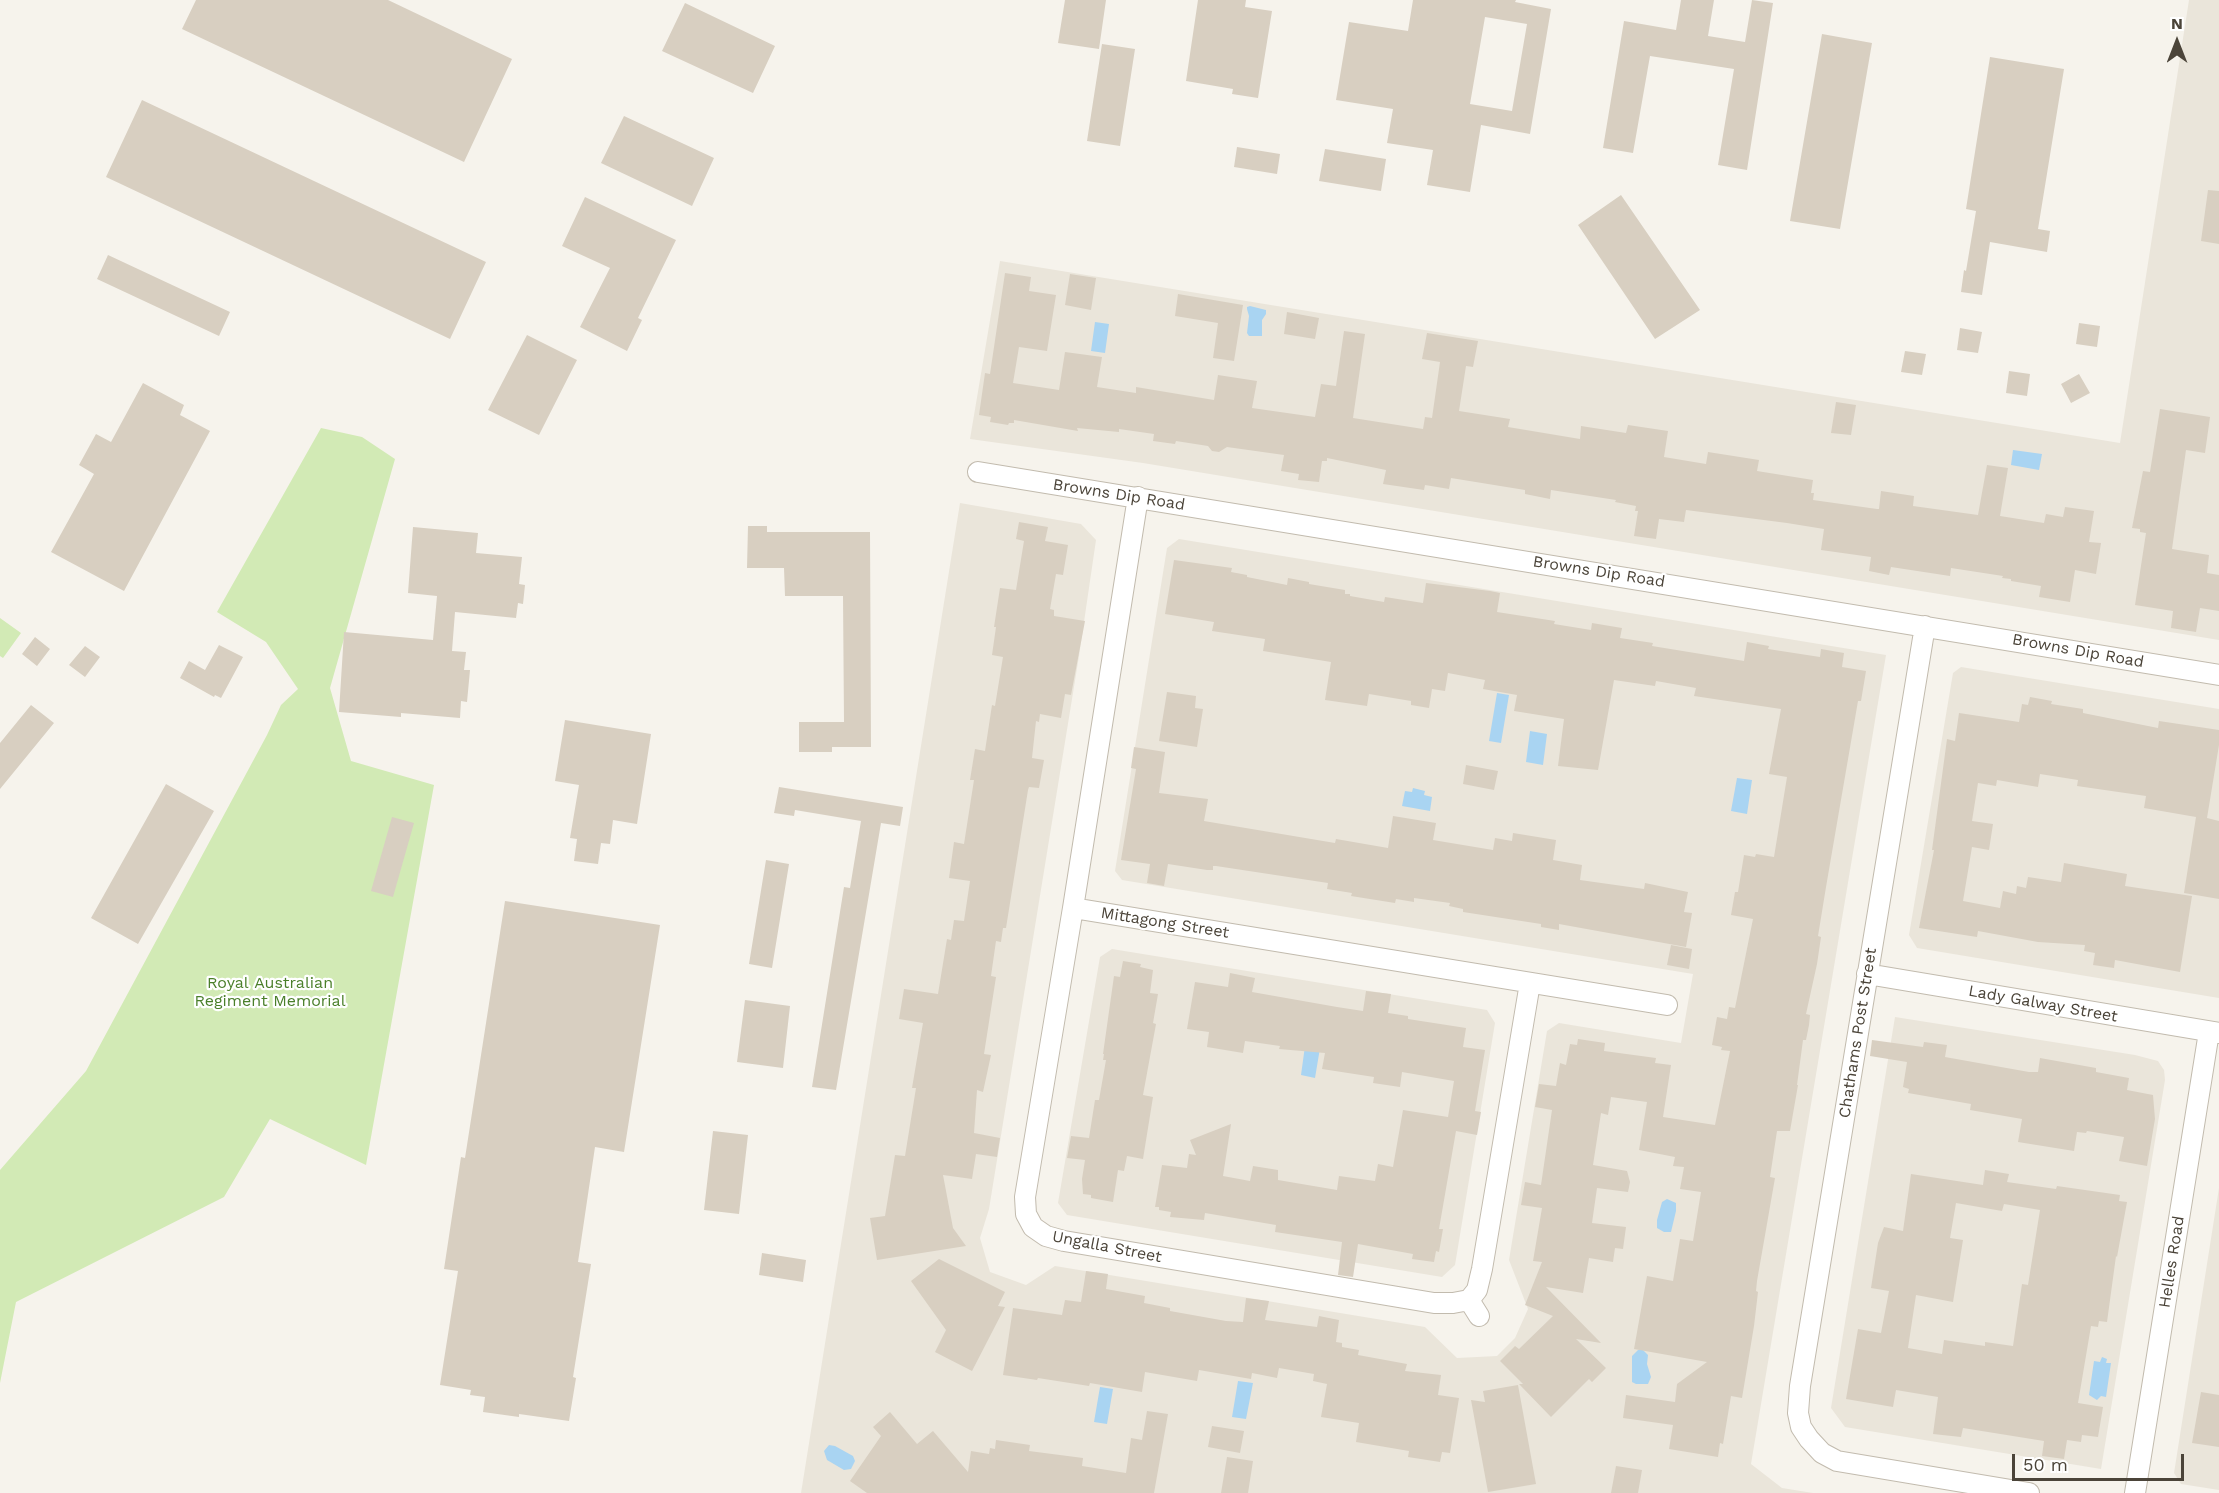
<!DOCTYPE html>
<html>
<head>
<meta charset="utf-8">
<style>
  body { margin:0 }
  #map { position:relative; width:2219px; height:1493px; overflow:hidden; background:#f6f3ec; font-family:"Work Sans",sans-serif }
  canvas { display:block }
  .north { position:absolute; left:2147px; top:12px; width:60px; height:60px; -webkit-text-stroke:4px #fff; paint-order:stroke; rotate:0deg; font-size:16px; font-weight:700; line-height:24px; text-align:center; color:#4b4439 }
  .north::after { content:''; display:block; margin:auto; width:21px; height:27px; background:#4b4439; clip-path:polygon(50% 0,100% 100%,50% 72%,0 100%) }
  .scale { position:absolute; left:2012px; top:1454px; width:172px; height:27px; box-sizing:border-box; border:3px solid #4b4439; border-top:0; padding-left:8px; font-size:18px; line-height:21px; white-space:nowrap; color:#4b4439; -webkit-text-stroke:4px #fff; paint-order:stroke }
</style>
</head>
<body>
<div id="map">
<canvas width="2219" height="1493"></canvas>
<div class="north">N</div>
<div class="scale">50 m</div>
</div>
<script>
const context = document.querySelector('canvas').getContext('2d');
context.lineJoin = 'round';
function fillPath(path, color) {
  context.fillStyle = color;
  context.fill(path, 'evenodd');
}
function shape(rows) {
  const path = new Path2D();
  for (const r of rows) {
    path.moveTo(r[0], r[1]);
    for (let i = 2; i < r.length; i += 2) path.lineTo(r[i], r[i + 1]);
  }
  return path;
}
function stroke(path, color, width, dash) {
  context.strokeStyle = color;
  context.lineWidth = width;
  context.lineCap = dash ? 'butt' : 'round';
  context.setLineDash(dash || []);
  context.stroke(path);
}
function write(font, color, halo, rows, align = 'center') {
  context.font = font + ' "Work Sans",sans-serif';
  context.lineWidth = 4.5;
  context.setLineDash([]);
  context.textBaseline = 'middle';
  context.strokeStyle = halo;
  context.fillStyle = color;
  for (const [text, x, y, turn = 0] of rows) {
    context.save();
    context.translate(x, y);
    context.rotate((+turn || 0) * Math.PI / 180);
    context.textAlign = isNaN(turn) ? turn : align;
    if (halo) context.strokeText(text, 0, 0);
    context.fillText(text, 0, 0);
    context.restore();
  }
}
fillPath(shape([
  [2189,0,2219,0,2219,640,1143,463,970,439,1000,261,2120,443],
  [960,503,1081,524,1096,540,1079,656,989,1209,980,1238,990,1272,1026,1285,1055,1266,1425,1327,1457,1358,1497,1356,1515,1338,1528,1309,1509,1260,1547,1031,1559,1023,1681,1043,1693,974,1122,880,1115,871,1167,548,1179,539,1886,655,1751,1464,1782,1488,1813,1493,801,1493],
  [1961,667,2219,709,2219,998,1917,948,1909,935,1953,673],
  [1112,949,1487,1010,1495,1023,1455,1265,1442,1277,1067,1215,1058,1203,1100,957],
  [1895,1017,2135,1055,2158,1061,2164,1070,2165,1080,2101,1469,1845,1427,1831,1408],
  [2219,1188,2219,1490,2181,1484,2174,1473]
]), '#eae5da');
fillPath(shape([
  [321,428,362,437,395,459,330,688,351,761,434,785,366,1165,270,1119,224,1197,16,1302,0,1383,0,1170,86,1071,267,735,281,705,298,689,266,642,217,612],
  [0,618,21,633,3,658,0,656]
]), '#d2eab5');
fillPath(shape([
  [1250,306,1266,310,1266,314,1262,320,1262,336,1249,336,1247,333,1249,316,1247,309,1247,307],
  [1095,322,1109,324,1105,353,1091,351],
  [2013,450,2042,454,2039,470,2011,465],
  [1497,693,1509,695,1501,743,1489,741],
  [1530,731,1547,734,1543,765,1526,762],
  [1737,778,1752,780,1747,814,1731,811],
  [1413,788,1425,791,1424,795,1432,797,1430,811,1402,806,1405,791,1412,792],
  [1305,1046,1320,1048,1315,1078,1301,1075],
  [1667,1199,1676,1203,1676,1211,1671,1232,1664,1232,1657,1228,1657,1220,1662,1202],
  [1638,1350,1643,1350,1648,1355,1647,1364,1651,1377,1648,1384,1636,1384,1632,1382,1632,1356],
  [2102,1357,2107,1359,2106,1363,2111,1363,2106,1397,2101,1396,2097,1400,2089,1395,2094,1361,2100,1362],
  [1238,1381,1253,1383,1246,1419,1232,1417],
  [1100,1387,1113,1389,1107,1424,1094,1422],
  [829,1445,835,1446,853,1456,855,1461,851,1469,844,1470,827,1460,824,1451]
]), '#a9d4f2');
fillPath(shape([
  [196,0,388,0,512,59,464,162,182,29],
  [1065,0,1106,0,1099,49,1058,43],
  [1198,0,1246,0,1245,7,1272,11,1258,98,1232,94,1233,89,1186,81],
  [1413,0,1516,0,1515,2,1551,9,1530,134,1481,125,1470,192,1427,185,1433,150,1387,143,1393,109,1336,100,1349,22,1408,31],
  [1485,17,1527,24,1512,111,1470,104],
  [1681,0,1714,0,1708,36,1745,42,1752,0,1773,3,1747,170,1718,165,1734,69,1650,56,1633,153,1603,148,1624,21,1676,30],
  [685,3,775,46,753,93,662,51],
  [1822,34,1872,43,1840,229,1790,221],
  [1102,44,1135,49,1120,146,1087,141],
  [1990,57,2064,69,2038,229,2050,231,2047,252,1990,242,1982,295,1961,292,1964,270,1966,271,1976,211,1966,209],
  [142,100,486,262,450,339,106,177],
  [624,116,714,158,692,206,601,163],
  [1237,147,1280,154,1277,174,1234,167],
  [1325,149,1386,159,1381,191,1319,181],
  [2208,190,2219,191,2219,244,2201,241],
  [1621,195,1700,310,1655,339,1578,225],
  [585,197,676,240,638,318,642,320,627,351,580,327,610,268,562,246],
  [108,255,230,312,219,336,97,279],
  [1005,273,1031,277,1029,291,1056,295,1047,351,1019,347,1013,383,1059,390,1065,352,1102,357,1097,387,1136,393,1136,387,1214,400,1218,375,1257,381,1252,408,1315,417,1321,384,1336,386,1344,331,1365,334,1353,418,1423,429,1425,417,1432,418,1440,362,1422,359,1427,333,1478,341,1473,367,1466,366,1459,411,1510,419,1508,427,1580,439,1581,426,1626,433,1628,425,1668,431,1664,457,1706,464,1708,452,1759,460,1757,471,1813,480,1811,493,1814,493,1813,500,1877,509,1879,509,1881,491,1914,496,1913,506,1978,515,1987,465,2008,468,2000,516,2044,523,2046,514,2063,517,2065,507,2094,511,2089,542,2101,543,2096,574,2075,570,2070,602,2039,597,2041,586,2011,581,2011,579,2002,578,2003,576,1951,568,1950,576,1891,567,1889,575,1869,571,1871,557,1821,550,1824,529,1787,523,1686,510,1684,522,1659,519,1656,539,1634,536,1638,511,1635,511,1636,506,1615,502,1616,500,1551,490,1550,499,1525,494,1525,490,1451,478,1449,489,1425,485,1424,490,1383,484,1386,470,1327,458,1327,461,1322,461,1319,482,1298,480,1299,474,1281,471,1284,455,1227,447,1219,452,1212,451,1208,446,1176,441,1175,444,1153,441,1154,434,1119,429,1119,432,1077,428,1078,431,1014,420,1014,423,1009,423,1008,425,990,422,991,417,979,415,985,373,990,374],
  [1070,274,1096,278,1091,310,1065,305],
  [1178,294,1243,305,1234,361,1213,358,1218,323,1175,316],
  [1287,312,1319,318,1315,339,1284,334],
  [2079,323,2100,326,2097,347,2076,344],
  [1960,328,1982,332,1978,353,1957,350],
  [527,335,577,360,539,435,488,410],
  [1905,351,1926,354,1922,375,1901,372],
  [2009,371,2030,374,2027,396,2006,393],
  [2079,374,2090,393,2071,403,2061,384],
  [143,383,184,405,180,415,210,431,124,591,51,552,94,474,79,465,96,434,111,442],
  [1836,402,1856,405,1851,435,1831,433],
  [2160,409,2210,417,2205,453,2186,450,2172,549,2209,555,2207,573,2219,575,2219,611,2200,608,2196,632,2171,628,2173,611,2135,605,2146,533,2140,532,2140,529,2132,528,2143,471,2150,472],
  [1019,522,1048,527,1045,541,1068,545,1063,575,1056,574,1050,609,1054,610,1054,616,1085,621,1071,695,1065,694,1061,718,1040,714,1039,722,1036,721,1032,758,1044,760,1039,788,1029,787,1028,790,1006,928,1003,928,1001,942,996,941,991,976,996,977,984,1054,991,1055,983,1092,977,1090,974,1133,1000,1138,997,1157,976,1154,972,1179,943,1175,953,1228,966,1246,877,1260,870,1218,885,1216,895,1155,905,1156,916,1088,912,1088,923,1023,899,1019,904,989,938,994,947,939,951,940,954,920,964,921,970,881,949,878,954,842,964,844,974,780,970,780,975,749,985,751,992,705,995,706,1003,657,992,655,996,627,994,627,1000,588,1016,590,1024,541,1016,539],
  [748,526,767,526,767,532,870,532,871,747,832,747,832,752,799,752,799,722,844,722,843,596,785,596,784,568,747,568],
  [413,527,478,533,476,553,522,557,519,584,525,585,523,604,518,603,516,618,455,612,452,651,466,652,464,670,470,670,467,702,461,701,460,718,401,713,401,717,339,712,344,632,433,640,437,596,408,593],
  [1174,560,1232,568,1231,572,1247,575,1247,577,1287,585,1288,578,1309,582,1309,584,1345,590,1345,594,1350,594,1350,596,1384,602,1385,597,1423,603,1426,583,1490,591,1500,593,1497,612,1555,621,1554,624,1591,630,1592,623,1622,628,1620,638,1653,643,1652,646,1744,661,1747,642,1769,646,1768,649,1820,657,1821,649,1844,653,1842,667,1866,671,1861,701,1858,701,1826,887,1818,936,1821,937,1817,964,1806,1014,1810,1015,1809,1025,1806,1040,1803,1040,1797,1085,1798,1085,1790,1131,1777,1131,1770,1177,1775,1178,1757,1281,1756,1291,1758,1292,1754,1326,1742,1398,1731,1396,1723,1444,1720,1443,1718,1457,1669,1449,1673,1425,1623,1418,1626,1395,1675,1402,1677,1384,1707,1362,1634,1349,1647,1276,1673,1281,1680,1239,1693,1241,1701,1192,1680,1189,1684,1167,1673,1166,1675,1157,1639,1150,1647,1102,1611,1097,1608,1115,1601,1113,1593,1165,1627,1171,1630,1182,1628,1192,1597,1188,1592,1223,1626,1227,1623,1249,1615,1248,1613,1262,1589,1258,1583,1293,1546,1287,1601,1343,1576,1339,1606,1368,1592,1382,1589,1379,1551,1417,1519,1384,1523,1384,1500,1361,1515,1346,1519,1349,1553,1316,1525,1305,1542,1262,1533,1261,1542,1208,1521,1205,1525,1182,1541,1185,1552,1110,1535,1107,1539,1084,1556,1086,1560,1063,1566,1065,1570,1044,1577,1045,1578,1039,1605,1043,1604,1051,1656,1058,1655,1063,1671,1065,1663,1117,1715,1125,1730,1051,1721,1050,1722,1047,1712,1045,1717,1017,1727,1019,1729,1007,1735,1008,1753,919,1731,915,1735,892,1738,892,1744,855,1755,857,1756,854,1774,857,1787,777,1769,774,1781,709,1694,696,1696,688,1656,681,1655,686,1614,680,1598,770,1558,766,1564,719,1514,711,1517,695,1483,689,1485,680,1448,673,1445,691,1432,689,1429,708,1411,705,1411,701,1369,694,1367,706,1325,700,1331,662,1263,651,1265,639,1212,631,1214,622,1165,614],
  [35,637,50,649,37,666,22,654],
  [219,645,243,657,221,698,215,695,214,697,180,678,189,661,205,670],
  [85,646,100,657,85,677,69,665],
  [1167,692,1196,696,1195,708,1203,709,1197,747,1159,741],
  [2030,697,2052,701,2051,704,2083,709,2083,713,2158,728,2159,721,2219,730,2219,745,2207,818,2219,821,2219,899,2184,893,2196,817,2144,808,2146,796,2077,786,2078,780,2040,774,2038,787,1997,780,1996,786,1978,783,1972,821,1993,824,1989,850,1972,847,1963,901,2000,908,2003,891,2016,894,2017,886,2026,888,2028,877,2061,882,2064,863,2127,874,2125,886,2192,896,2180,972,2115,960,2114,968,2093,965,2095,953,2084,951,2085,945,2038,942,1978,931,1977,937,1919,928,1934,850,1932,850,1947,739,1955,741,1959,713,2019,722,2022,704,2028,705],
  [31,705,54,723,0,789,0,743],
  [565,720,651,734,637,824,613,820,610,844,601,843,598,864,574,861,577,839,570,838,579,785,555,781],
  [1134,747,1165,752,1159,793,1208,799,1204,821,1335,843,1336,839,1388,848,1393,816,1436,823,1433,840,1493,850,1495,838,1512,841,1513,833,1556,840,1553,860,1582,865,1580,880,1644,889,1645,883,1688,892,1684,912,1692,913,1686,947,1559,924,1559,930,1541,927,1541,924,1463,912,1463,909,1449,906,1450,903,1414,898,1414,902,1396,899,1395,903,1351,896,1352,893,1327,889,1328,883,1216,866,1213,866,1213,870,1207,870,1168,864,1164,886,1147,883,1150,864,1121,860,1136,769,1131,768],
  [1466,765,1498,771,1494,790,1463,784],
  [166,784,214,811,138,944,91,918],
  [779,787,903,807,900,826,881,823,836,1090,812,1087,844,887,850,888,861,821,795,810,794,816,774,813],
  [392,817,414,823,393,897,371,891],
  [766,860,789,864,772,968,749,964],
  [505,901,660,925,624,1152,595,1147,578,1262,591,1264,573,1377,576,1378,569,1421,519,1414,519,1417,483,1412,485,1397,470,1395,471,1390,440,1385,458,1271,444,1269,461,1157,465,1158],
  [1671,945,1692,949,1689,969,1667,965],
  [1123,961,1141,964,1140,967,1153,970,1150,993,1158,994,1153,1023,1156,1024,1143,1095,1153,1097,1143,1159,1127,1156,1124,1171,1118,1170,1113,1202,1091,1198,1091,1195,1083,1194,1082,1179,1085,1160,1067,1158,1071,1136,1089,1138,1095,1100,1099,1100,1106,1060,1103,1060,1104,1054,1103,1054,1114,976,1120,977],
  [1230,973,1255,978,1252,992,1337,1007,1363,1011,1366,991,1391,994,1388,1013,1408,1016,1408,1019,1466,1028,1463,1047,1485,1050,1475,1111,1481,1112,1477,1135,1456,1131,1439,1229,1443,1229,1439,1252,1436,1251,1434,1262,1412,1259,1413,1254,1358,1244,1353,1277,1338,1275,1342,1242,1275,1232,1276,1225,1205,1213,1204,1220,1170,1217,1171,1212,1159,1210,1159,1207,1155,1207,1162,1165,1187,1168,1189,1154,1196,1155,1190,1140,1231,1124,1223,1176,1250,1181,1253,1166,1278,1170,1278,1180,1337,1190,1339,1176,1375,1181,1378,1164,1393,1167,1403,1110,1448,1117,1454,1081,1402,1072,1400,1087,1373,1083,1374,1077,1322,1069,1325,1053,1279,1049,1280,1046,1245,1041,1243,1053,1207,1047,1209,1032,1187,1029,1195,982,1228,987],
  [745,1000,790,1006,783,1068,737,1062],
  [1872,1040,1923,1047,1924,1042,1947,1045,1945,1057,2029,1072,2038,1072,2040,1058,2096,1068,2096,1072,2129,1078,2127,1090,2153,1095,2155,1119,2147,1166,2119,1161,2124,1137,2087,1131,2086,1133,2077,1132,2074,1151,2018,1142,2022,1119,1970,1110,1971,1104,1908,1093,1909,1089,1903,1087,1907,1062,1870,1056],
  [713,1131,748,1135,739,1214,704,1210],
  [1985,1170,2009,1174,2007,1182,2056,1189,2057,1186,2120,1195,2119,1201,2127,1202,2117,1257,2116,1256,2107,1322,2099,1321,2098,1327,2091,1326,2078,1403,2103,1407,2098,1437,2082,1435,2081,1442,2067,1440,2064,1459,2042,1456,2044,1441,1963,1428,1961,1437,1933,1434,1938,1397,1896,1390,1893,1407,1846,1399,1858,1329,1881,1333,1889,1291,1871,1288,1878,1243,1884,1227,1903,1231,1911,1174,1983,1185],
  [1956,1203,2002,1211,2004,1204,2040,1210,2028,1285,2022,1284,2013,1346,1985,1342,1985,1346,1944,1340,1942,1354,1908,1348,1916,1295,1953,1302,1963,1240,1950,1238],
  [762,1253,806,1260,803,1282,759,1275],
  [939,1259,1005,1292,998,1306,1005,1307,972,1371,935,1352,946,1330,911,1281],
  [1086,1271,1108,1274,1106,1289,1145,1296,1144,1303,1170,1308,1170,1311,1226,1321,1243,1322,1246,1298,1269,1301,1265,1320,1317,1327,1319,1316,1339,1320,1336,1342,1342,1343,1342,1347,1359,1350,1358,1355,1407,1364,1405,1371,1441,1375,1438,1395,1459,1398,1450,1453,1442,1452,1440,1462,1408,1457,1409,1451,1356,1442,1359,1423,1321,1417,1327,1384,1313,1381,1314,1374,1279,1368,1277,1378,1252,1373,1251,1379,1199,1370,1197,1381,1145,1372,1142,1392,1090,1383,1089,1386,1038,1378,1037,1380,1003,1375,1013,1308,1062,1315,1065,1300,1081,1302],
  [1518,1385,1536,1484,1488,1492,1471,1400,1485,1402,1483,1391],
  [2201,1392,2219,1395,2219,1447,2192,1443],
  [1147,1411,1168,1414,1154,1493,867,1493,850,1481,881,1436,873,1427,890,1412,917,1444,933,1431,968,1472,971,1451,989,1454,990,1448,995,1449,996,1440,1030,1445,1029,1451,1083,1458,1082,1466,1126,1473,1131,1438,1142,1440],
  [1212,1426,1244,1431,1240,1453,1208,1447],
  [1227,1457,1253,1461,1248,1493,1221,1493],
  [1616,1466,1642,1470,1638,1493,1611,1493]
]), '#d8cfc1');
const minor = shape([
  [978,472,2219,675],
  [1138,497,1073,908,1667,1005],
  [1925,626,1800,1386,1798,1413,1801,1427,1809,1439,1822,1453,1837,1461,2029,1493],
  [1073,908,1025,1197,1026,1214,1033,1227,1046,1236,1064,1241,1434,1303,1453,1303,1469,1300,1479,1316],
  [1867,974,2219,1033],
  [1469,1300,1477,1290,1482,1269,1530,983],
  [2135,1493,2209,1032]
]);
stroke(minor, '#c2bbae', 22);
stroke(minor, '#fff', 20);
write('16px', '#4b4439', '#fff', [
  ["Browns Dip Road",1119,495,9],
  ["Browns Dip Road",1599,572,9],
  ["Browns Dip Road",2078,651,10],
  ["Mittagong Street",1165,923,9],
  ["Lady Galway Street",2043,1004,10],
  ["Chathams Post Street",1858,1033,-81],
  ["Ungalla Street",1107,1247,11],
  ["Helles Road",2172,1262,-81]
]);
write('16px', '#4a7f2a', '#fff', [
  ["Royal Australian",270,983],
  ["Regiment Memorial",270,1001]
]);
</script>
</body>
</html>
